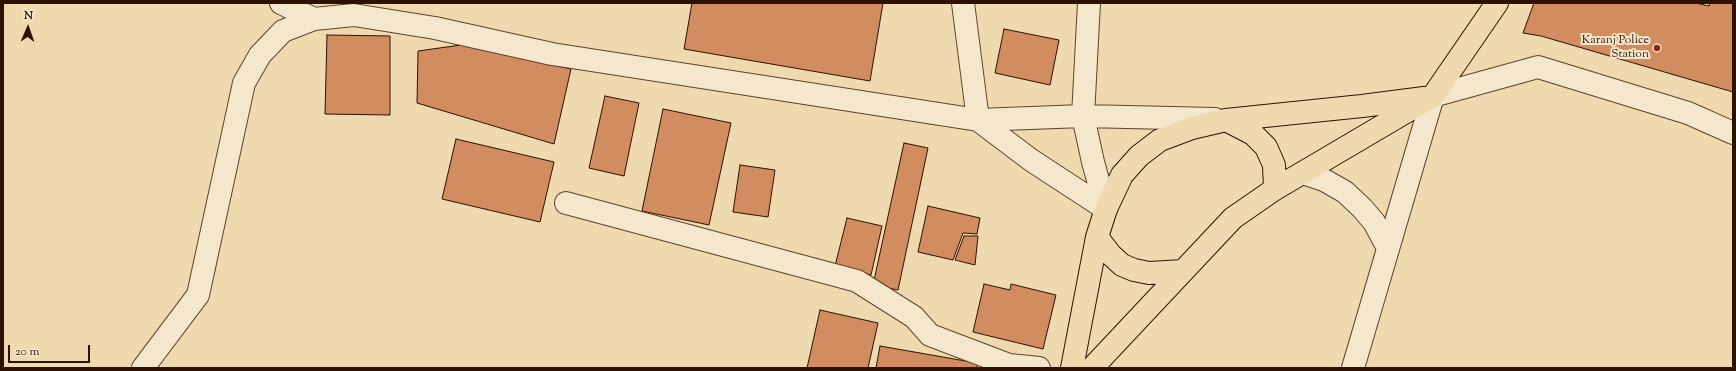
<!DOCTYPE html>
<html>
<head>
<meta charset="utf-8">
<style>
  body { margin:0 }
  #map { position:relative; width:1736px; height:371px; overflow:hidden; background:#efdab0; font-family:"Sorts Mill Goudy",serif }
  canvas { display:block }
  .frame { position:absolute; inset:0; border:4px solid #2c1100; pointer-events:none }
  .north { position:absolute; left:8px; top:8px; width:40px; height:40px; -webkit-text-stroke:3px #f5e7cc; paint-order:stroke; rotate:2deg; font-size:11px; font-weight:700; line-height:16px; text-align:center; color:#2c1100 }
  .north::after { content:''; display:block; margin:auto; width:14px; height:18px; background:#2c1100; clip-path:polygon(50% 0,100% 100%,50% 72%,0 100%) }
  .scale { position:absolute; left:8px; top:345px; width:82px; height:18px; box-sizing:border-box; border:2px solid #2c1100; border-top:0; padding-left:5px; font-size:12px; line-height:14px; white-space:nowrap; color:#2c1100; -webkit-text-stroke:3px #f5e7cc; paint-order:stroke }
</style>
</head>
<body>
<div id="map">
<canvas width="1736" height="371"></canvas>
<div class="frame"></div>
<div class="north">N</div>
<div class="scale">20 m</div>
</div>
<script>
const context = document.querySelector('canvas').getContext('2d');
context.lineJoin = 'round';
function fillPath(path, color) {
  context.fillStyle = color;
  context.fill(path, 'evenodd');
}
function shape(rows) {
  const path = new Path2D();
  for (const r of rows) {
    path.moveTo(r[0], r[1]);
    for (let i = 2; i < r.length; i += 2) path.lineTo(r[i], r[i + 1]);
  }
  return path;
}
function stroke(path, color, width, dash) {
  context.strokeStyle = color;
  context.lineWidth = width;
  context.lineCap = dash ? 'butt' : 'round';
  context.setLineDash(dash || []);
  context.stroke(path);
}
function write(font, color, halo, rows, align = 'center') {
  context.font = font + ' "Sorts Mill Goudy",serif';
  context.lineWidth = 4;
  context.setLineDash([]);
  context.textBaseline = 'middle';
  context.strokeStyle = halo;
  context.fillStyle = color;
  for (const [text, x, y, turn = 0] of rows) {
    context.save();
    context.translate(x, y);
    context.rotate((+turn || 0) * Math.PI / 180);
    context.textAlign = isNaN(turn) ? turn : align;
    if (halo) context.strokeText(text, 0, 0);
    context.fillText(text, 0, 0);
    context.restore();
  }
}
const building = shape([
  [692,3,883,3,870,81,684,49,692,3],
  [1534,3,1696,3,1709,6,1710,3,1733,3,1733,92,1541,36,1523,33,1534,3],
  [1004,29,1059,40,1050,85,995,73,1004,29],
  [327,35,390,36,390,115,325,114,327,35],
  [461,45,571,69,554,144,417,103,418,51,461,45],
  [605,96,639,103,624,176,589,168,605,96],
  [663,109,731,123,709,225,642,211,663,109],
  [456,139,554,162,540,222,442,199,456,139],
  [904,143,928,148,898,290,873,285,904,143],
  [740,165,775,170,768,217,733,212,740,165],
  [928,206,980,218,977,234,963,233,953,260,918,252,928,206],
  [847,218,882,226,871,275,835,266,847,218],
  [964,236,978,236,975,265,955,260,964,236],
  [984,284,1010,290,1011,284,1056,295,1043,349,973,332,984,284],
  [820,310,878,323,868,368,807,368,820,310],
  [880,346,977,363,977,368,876,368,880,346]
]);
fillPath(building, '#d18c5f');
stroke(building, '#2c1100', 1);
const minor = shape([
  [281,3,314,19],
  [963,3,978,120,1031,160,1106,209],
  [1089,3,1083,116,1093,162,1106,209],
  [1303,173,1324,180,1345,192,1362,208,1374,222,1388,248],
  [566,203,857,281,914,317,930,335,1009,365,1039,368],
  [143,368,198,295,244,83,260,55,283,31,314,19,354,15,435,28,552,54,978,120,1083,116,1215,119],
  [1353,368,1433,96,1538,67,1688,113,1733,133]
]);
const major = shape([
  [1226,120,1253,134,1266,147,1274,165,1275,189],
  [1097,237,1110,254,1122,265,1134,270,1149,273,1183,271],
  [1072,368,1097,237,1106,209,1122,175,1139,156,1160,140,1192,128,1226,120,1362,106,1424,98],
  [1092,368,1233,218,1275,189,1433,96,1497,3]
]);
stroke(minor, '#5d432c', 24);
stroke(major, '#2c1100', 24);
stroke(minor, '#f5e7cc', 22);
stroke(major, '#efdab0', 22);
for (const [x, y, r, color] of [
  [1657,48,4,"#8f2418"]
]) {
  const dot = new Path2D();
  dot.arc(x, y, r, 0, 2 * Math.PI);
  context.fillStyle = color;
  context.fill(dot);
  stroke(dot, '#f5e7cc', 1.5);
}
write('12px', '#2c1100', '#f5e7cc', [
  ["Karanj Police",1649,41],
  ["Station",1649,55]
], 'right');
</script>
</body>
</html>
